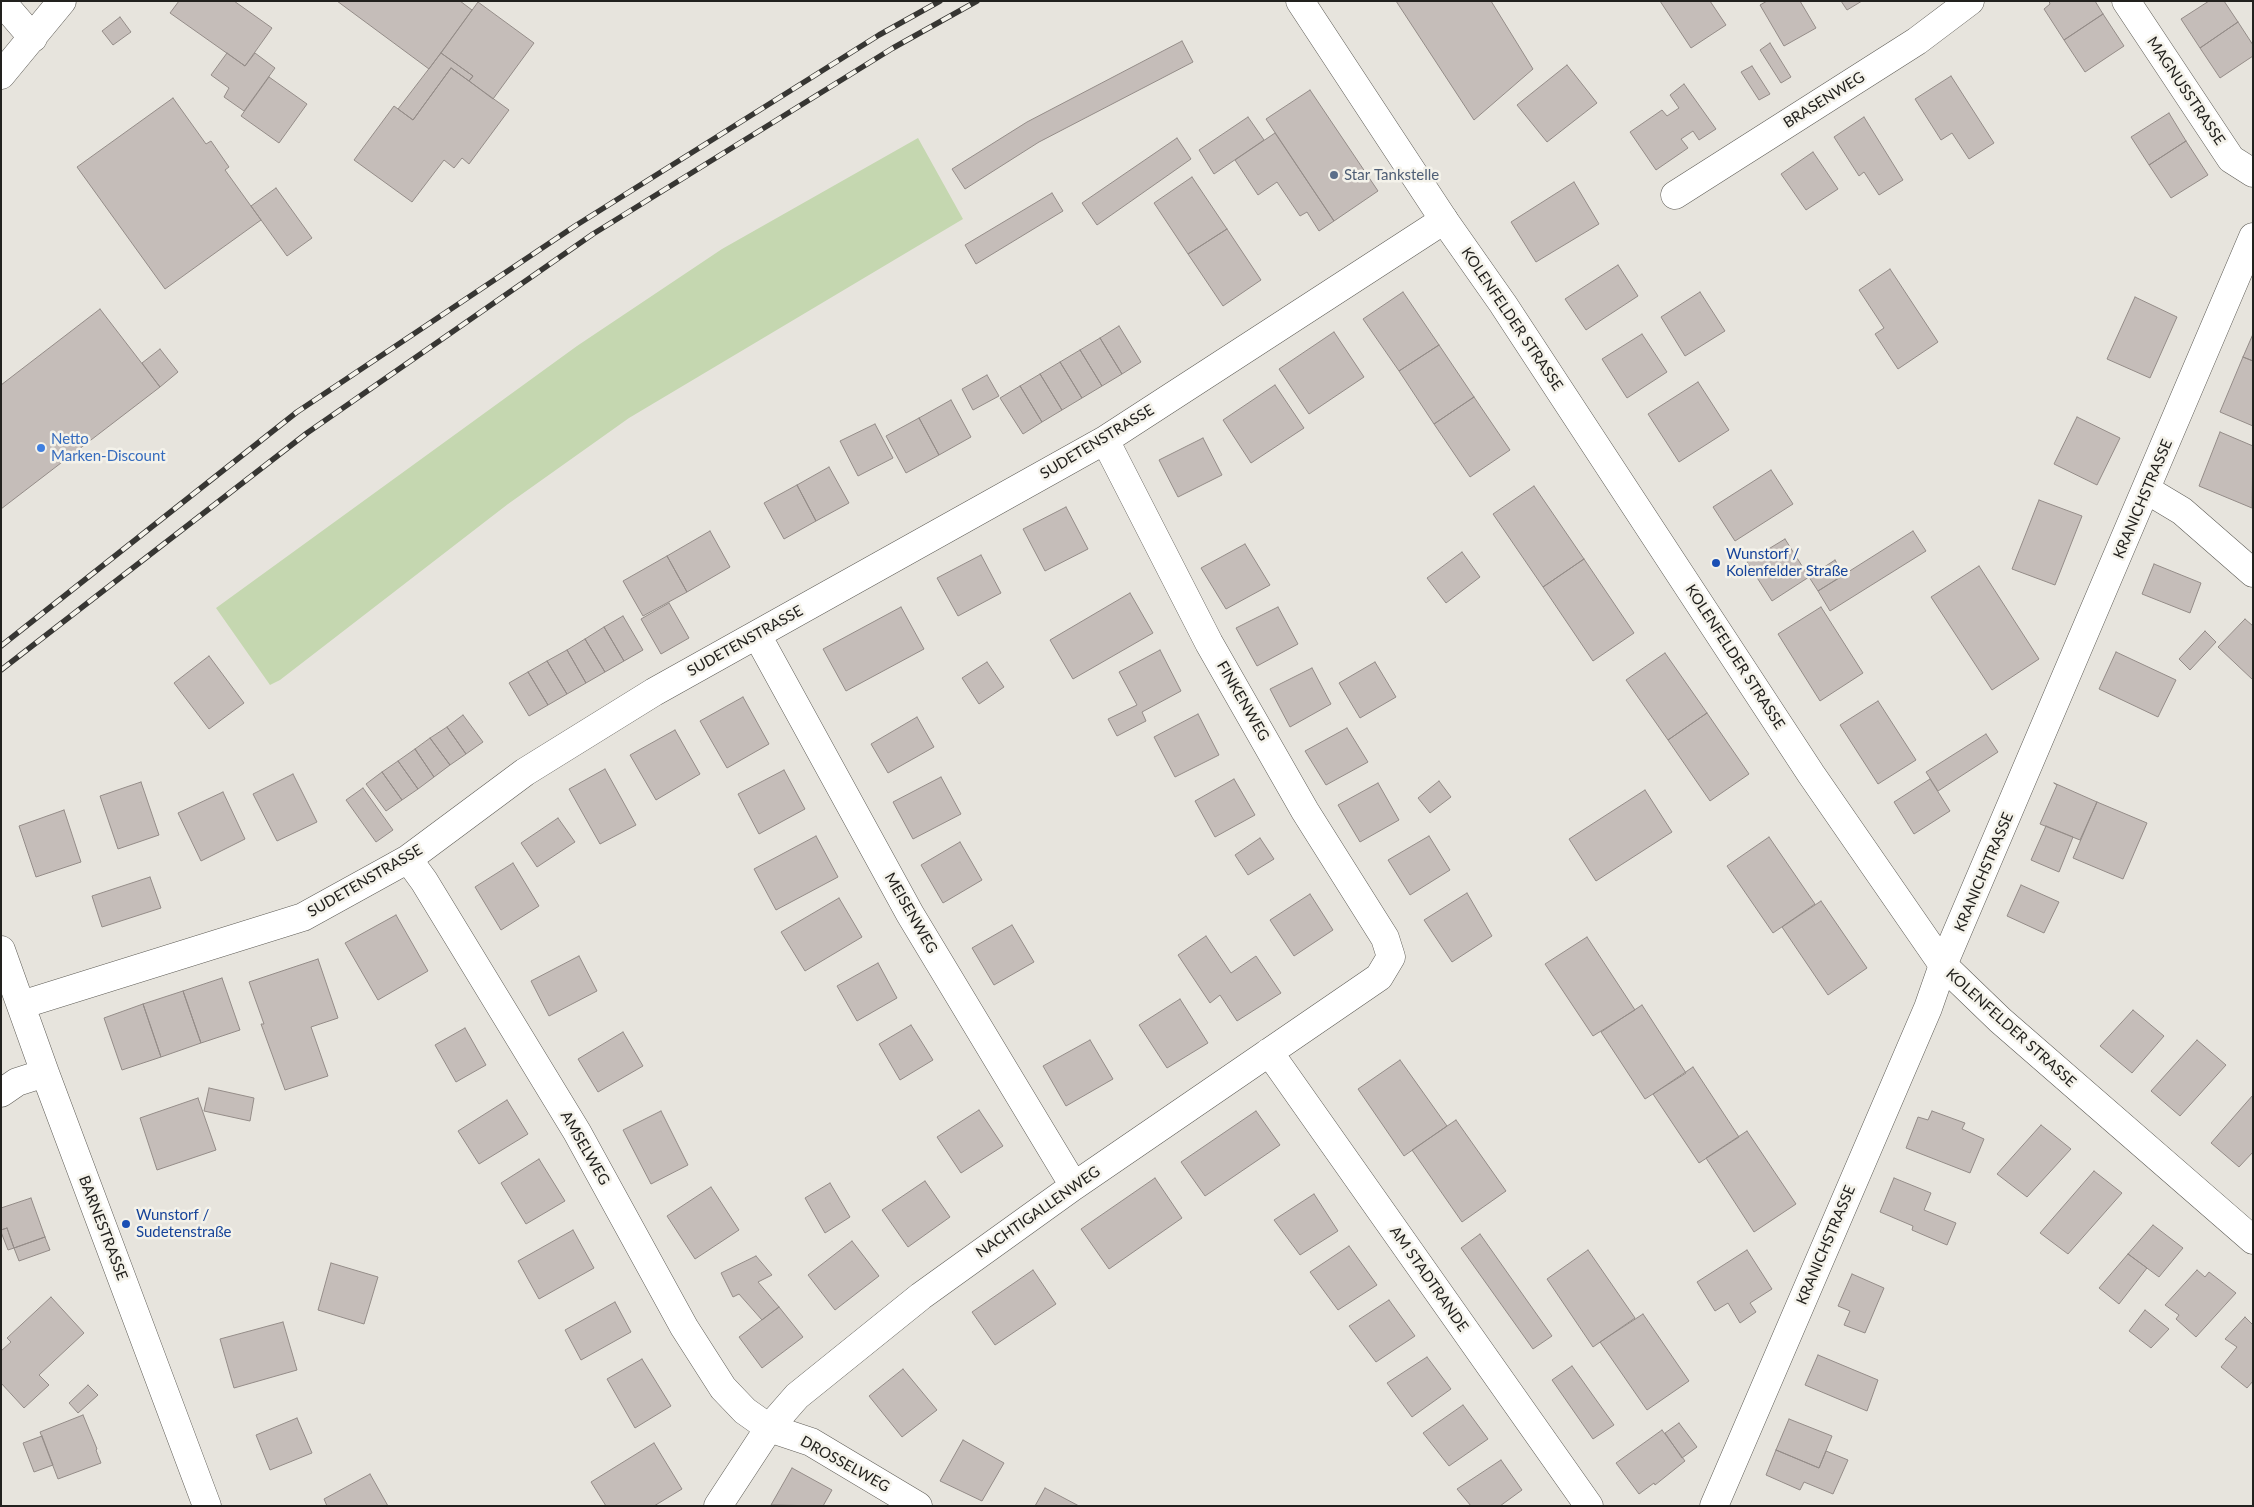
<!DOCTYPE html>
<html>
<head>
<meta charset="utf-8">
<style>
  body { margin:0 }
  #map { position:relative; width:2254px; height:1507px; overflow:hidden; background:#e7e4dd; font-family:Lato,sans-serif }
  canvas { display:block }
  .frame { position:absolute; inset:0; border:2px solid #22211e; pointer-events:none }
</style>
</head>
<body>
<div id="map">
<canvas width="2254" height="1507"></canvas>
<div class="frame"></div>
</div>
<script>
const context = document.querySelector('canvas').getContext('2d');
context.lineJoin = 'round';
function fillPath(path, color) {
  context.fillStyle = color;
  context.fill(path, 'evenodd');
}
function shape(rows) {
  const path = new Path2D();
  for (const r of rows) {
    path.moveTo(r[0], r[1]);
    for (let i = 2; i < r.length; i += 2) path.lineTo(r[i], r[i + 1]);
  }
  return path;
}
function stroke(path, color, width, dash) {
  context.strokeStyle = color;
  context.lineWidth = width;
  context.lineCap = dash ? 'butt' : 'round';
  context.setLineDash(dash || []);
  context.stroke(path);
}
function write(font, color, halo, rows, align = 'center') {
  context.font = font + ' Lato,sans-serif';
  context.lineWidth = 5;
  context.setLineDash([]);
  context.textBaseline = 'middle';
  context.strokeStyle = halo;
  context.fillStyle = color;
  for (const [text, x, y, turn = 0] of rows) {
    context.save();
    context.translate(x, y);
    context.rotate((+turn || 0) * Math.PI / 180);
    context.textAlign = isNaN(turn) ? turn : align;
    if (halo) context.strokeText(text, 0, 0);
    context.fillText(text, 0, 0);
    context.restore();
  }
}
fillPath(shape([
  [918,138,963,219,629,418,508,504,280,680,270,685,216,608,577,346,722,249]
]), '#c5d7b0');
const building = shape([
  [179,1,234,1,272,28,245,66,170,13,179,1],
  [337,1,460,1,472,10,429,69,337,1],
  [1396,1,1491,1,1533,69,1474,120,1396,1],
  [1660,1,1710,1,1726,25,1691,48,1660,1],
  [1767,1,1800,1,1816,28,1784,46,1760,5,1767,1],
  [1841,1,1862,1,1847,10,1841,1],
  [2049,1,2095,1,2103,14,2064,40,2044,9,2050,4,2049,1],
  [2209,1,2224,1,2238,22,2200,48,2181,19,2209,1],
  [478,2,534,43,493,99,469,81,473,76,441,53,478,2],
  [2103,14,2124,46,2085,72,2064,40,2103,14],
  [120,17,131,32,113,45,102,31,120,17],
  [2238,22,2253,45,2253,56,2220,78,2200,48,2238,22],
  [1182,41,1193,62,1039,142,965,189,952,169,1027,122,1182,41],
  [1770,43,1791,77,1781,83,1760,50,1770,43],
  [227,53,245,66,255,53,275,68,244,111,224,97,229,88,211,75,227,53],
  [441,53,473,76,469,81,451,68,413,120,398,109,441,53],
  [1567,65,1597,103,1547,142,1517,105,1567,65],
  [1752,66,1770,94,1759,100,1741,72,1752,66],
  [451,68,509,110,469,164,462,158,454,168,444,160,412,202,354,160,394,106,413,120,451,68],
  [1951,76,1994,143,1969,159,1952,133,1941,140,1915,99,1951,76],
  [269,77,307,104,279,143,241,116,269,77],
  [1684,84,1716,129,1699,140,1693,131,1681,139,1688,148,1656,170,1630,132,1662,110,1667,116,1679,108,1670,95,1684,84],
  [1310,90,1378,191,1334,221,1266,119,1310,90],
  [173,98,206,144,211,141,229,167,225,170,261,220,165,289,77,167,173,98],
  [2169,113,2186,141,2149,165,2131,137,2169,113],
  [1248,117,1264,140,1214,174,1199,150,1248,117],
  [1864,117,1903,180,1879,195,1864,172,1859,176,1834,137,1864,117],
  [1275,133,1334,221,1319,231,1307,212,1300,216,1277,182,1258,195,1235,160,1275,133],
  [1177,138,1191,159,1097,225,1082,203,1177,138],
  [2186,141,2208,175,2171,198,2149,165,2186,141],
  [1813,152,1838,189,1806,210,1781,174,1813,152],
  [1192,177,1227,229,1188,254,1154,203,1192,177],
  [1574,182,1599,224,1536,262,1511,222,1574,182],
  [276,188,312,238,287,256,251,206,276,188],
  [1052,193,1063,211,976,264,965,245,1052,193],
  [1227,229,1261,280,1223,306,1188,254,1227,229],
  [1618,265,1638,296,1586,330,1565,299,1618,265],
  [1890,269,1938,342,1898,369,1875,334,1884,328,1859,290,1890,269],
  [1403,292,1439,345,1399,371,1363,319,1403,292],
  [1700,292,1725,331,1685,356,1661,317,1700,292],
  [2135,297,2177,317,2150,378,2107,359,2135,297],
  [100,309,160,387,1,509,1,385,100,309],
  [1119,326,1141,362,1122,374,1100,338,1119,326],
  [1334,332,1364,377,1309,414,1279,369,1334,332],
  [1642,334,1667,372,1627,398,1602,359,1642,334],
  [2253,334,2253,361,2243,357,2253,334],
  [1100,338,1122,374,1102,386,1080,350,1100,338],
  [1439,345,1474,397,1434,424,1399,371,1439,345],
  [160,349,178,372,160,387,142,363,160,349],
  [1080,350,1102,386,1082,398,1060,362,1080,350],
  [2243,357,2253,361,2253,426,2220,412,2243,357],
  [1060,362,1082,398,1062,410,1040,374,1060,362],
  [1040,374,1062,410,1042,422,1020,386,1040,374],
  [987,375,999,396,973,410,962,389,987,375],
  [1698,382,1729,430,1679,462,1648,414,1698,382],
  [1275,385,1304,428,1251,463,1223,420,1275,385],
  [1020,386,1042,422,1023,434,1000,398,1020,386],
  [1474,397,1510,450,1470,477,1434,424,1474,397],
  [951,400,971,437,939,455,919,418,951,400],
  [2077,417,2120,438,2097,485,2054,464,2077,417],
  [919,418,939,455,906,473,886,436,919,418],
  [875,424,893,458,858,476,840,441,875,424],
  [2220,432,2253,446,2252,508,2199,486,2220,432],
  [1203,438,1222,475,1178,497,1159,460,1203,438],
  [829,467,849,503,816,521,797,485,829,467],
  [1771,470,1793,504,1735,541,1713,507,1771,470],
  [797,485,816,521,784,539,764,503,797,485],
  [1534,486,1584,559,1543,587,1493,514,1534,486],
  [2039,500,2082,516,2055,585,2012,569,2039,500],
  [1066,507,1088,549,1045,571,1023,529,1066,507],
  [710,531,730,567,687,592,667,556,710,531],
  [1913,531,1926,551,1830,611,1818,591,1913,531],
  [1785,539,1809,577,1772,601,1747,562,1785,539],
  [1245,544,1270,585,1226,609,1201,568,1245,544],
  [1462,552,1480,577,1446,603,1427,578,1462,552],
  [981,555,1001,593,958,616,937,578,981,555],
  [667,556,687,592,643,616,623,581,667,556],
  [1584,559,1634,633,1593,661,1543,587,1584,559],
  [1835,560,1844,575,1818,591,1809,577,1835,560],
  [2154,564,2201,583,2190,613,2142,594,2154,564],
  [1979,566,2039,659,1992,690,1931,597,1979,566],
  [1130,593,1153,633,1073,679,1050,640,1130,593],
  [669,603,689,638,661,654,641,619,669,603],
  [901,607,924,649,846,691,823,649,901,607],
  [1278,607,1298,644,1257,666,1236,628,1278,607],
  [1821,607,1863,673,1820,701,1778,634,1821,607],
  [623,616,643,650,624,661,604,627,623,616],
  [2245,619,2253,626,2253,680,2218,647,2245,619],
  [604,627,624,661,605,672,585,639,604,627],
  [2205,631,2216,642,2190,670,2179,659,2205,631],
  [585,639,605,672,586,683,567,650,585,639],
  [567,650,586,683,567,694,547,661,567,650],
  [1160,650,1181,691,1142,712,1146,721,1117,736,1108,719,1137,705,1119,672,1160,650],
  [2116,652,2176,680,2158,717,2099,689,2116,652],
  [1665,653,1707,713,1668,740,1626,680,1665,653],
  [209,656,244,703,209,729,174,683,209,656],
  [547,661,567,694,548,705,528,672,547,661],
  [987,662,1004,687,979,704,962,678,987,662],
  [1375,662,1396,697,1360,718,1339,683,1375,662],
  [1312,668,1331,704,1290,727,1270,689,1312,668],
  [528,672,548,705,529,716,509,683,528,672],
  [743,697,769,744,727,768,700,721,743,697],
  [1878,701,1916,760,1878,784,1840,725,1878,701],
  [1707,713,1749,774,1710,801,1668,740,1707,713],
  [1198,714,1219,755,1175,777,1154,737,1198,714],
  [463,715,483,742,466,754,447,727,463,715],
  [917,717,934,747,888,773,871,744,917,717],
  [447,727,466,754,450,765,430,738,447,727],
  [1347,728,1368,762,1326,785,1305,751,1347,728],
  [675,730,700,774,656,800,630,755,675,730],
  [1986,734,1998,752,1938,791,1926,772,1986,734],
  [430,738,450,765,434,777,415,749,430,738],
  [415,749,434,777,418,789,398,761,415,749],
  [398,761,418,789,402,800,382,772,398,761],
  [605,769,636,825,600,844,569,789,605,769],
  [784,770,805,809,759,834,738,794,784,770],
  [382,772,402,800,386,811,366,784,382,772],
  [293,774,317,822,277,841,253,794,293,774],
  [941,777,961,814,913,839,893,802,941,777],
  [1234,779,1255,815,1215,837,1195,801,1234,779],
  [1930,779,1950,811,1914,834,1894,802,1930,779],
  [1439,781,1451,797,1430,813,1418,798,1439,781],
  [141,782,159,835,118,849,100,796,141,782],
  [1378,783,1399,820,1360,842,1338,805,1378,783],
  [2054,783,2097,802,2080,840,2040,824,2057,785,2054,783],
  [363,788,393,830,376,842,346,800,363,788],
  [1645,790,1672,832,1596,881,1569,839,1645,790],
  [223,792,245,839,201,861,178,813,223,792],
  [2097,802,2147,823,2123,879,2073,858,2097,802],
  [64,810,81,862,36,877,19,826,64,810],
  [558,818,575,842,537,867,521,843,558,818],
  [2046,826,2073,837,2059,872,2031,860,2046,826],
  [816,836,838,877,776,910,754,869,816,836],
  [1429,836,1450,870,1410,895,1388,860,1429,836],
  [1769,837,1815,904,1773,933,1727,866,1769,837],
  [1260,838,1274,859,1248,875,1235,855,1260,838],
  [960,842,982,880,943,903,921,865,960,842],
  [513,863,539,906,501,930,475,887,513,863],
  [150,877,161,908,102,927,92,896,150,877],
  [2021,885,2059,902,2044,933,2007,916,2021,885],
  [1467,893,1492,936,1452,962,1424,920,1467,893],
  [1310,894,1333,930,1294,956,1270,920,1310,894],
  [839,898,862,937,805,971,781,932,839,898],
  [1821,901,1867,968,1828,995,1782,927,1821,901],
  [396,915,428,971,378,1000,345,943,396,915],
  [1012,925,1034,962,994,985,972,948,1012,925],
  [1206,936,1231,973,1256,956,1281,993,1237,1021,1220,995,1210,1003,1178,955,1206,936],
  [1587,937,1635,1010,1593,1036,1545,964,1587,937],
  [579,956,597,991,549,1016,531,981,579,956],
  [318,959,338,1018,311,1027,328,1076,285,1090,261,1024,264,1024,249,982,318,959],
  [878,963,897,998,857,1021,837,986,878,963],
  [222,978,240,1030,201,1043,183,991,222,978],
  [183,991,201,1043,161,1057,143,1004,183,991],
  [1180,999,1208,1043,1167,1068,1139,1025,1180,999],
  [143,1004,161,1057,122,1070,104,1018,143,1004],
  [1642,1005,1686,1073,1645,1099,1601,1032,1642,1005],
  [2133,1010,2164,1036,2132,1073,2100,1046,2133,1010],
  [911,1025,933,1060,900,1080,879,1044,911,1025],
  [465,1028,486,1065,456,1082,435,1045,465,1028],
  [623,1032,643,1066,598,1092,578,1059,623,1032],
  [1090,1040,1113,1079,1066,1106,1043,1066,1090,1040],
  [2197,1040,2226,1065,2180,1116,2151,1091,2197,1040],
  [1400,1060,1447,1126,1404,1156,1358,1089,1400,1060],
  [1693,1067,1739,1137,1699,1163,1653,1094,1693,1067],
  [209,1088,254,1098,250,1121,204,1111,209,1088],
  [2253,1095,2253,1152,2239,1167,2211,1143,2253,1095],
  [198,1098,216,1150,157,1170,140,1118,198,1098],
  [507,1100,528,1134,479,1164,458,1131,507,1100],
  [979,1110,1003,1146,961,1173,937,1137,979,1110],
  [661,1111,688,1165,651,1184,623,1130,661,1111],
  [1256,1111,1280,1145,1205,1196,1181,1162,1256,1111],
  [1932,1111,1965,1123,1962,1129,1984,1139,1970,1173,1906,1148,1918,1117,1928,1120,1932,1111],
  [1456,1120,1506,1191,1462,1222,1412,1150,1456,1120],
  [2041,1125,2071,1149,2027,1197,1997,1174,2041,1125],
  [1747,1131,1796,1204,1754,1232,1706,1158,1747,1131],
  [539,1159,565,1201,526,1224,501,1183,539,1159],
  [2094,1171,2122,1193,2068,1254,2040,1233,2094,1171],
  [1155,1178,1182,1218,1109,1269,1081,1229,1155,1178],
  [1894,1178,1931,1193,1924,1210,1956,1223,1947,1245,1912,1230,1913,1226,1880,1212,1894,1178],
  [925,1181,950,1217,908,1247,882,1210,925,1181],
  [830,1183,850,1217,825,1233,805,1198,830,1183],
  [711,1187,739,1230,695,1259,667,1216,711,1187],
  [1314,1194,1338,1231,1300,1255,1274,1220,1314,1194],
  [31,1198,45,1237,14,1248,7,1228,1,1230,1,1208,31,1198],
  [2153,1225,2183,1248,2159,1277,2128,1254,2153,1225],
  [7,1228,14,1248,8,1250,1,1232,1,1230,7,1228],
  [573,1230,594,1268,539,1299,518,1261,573,1230],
  [1480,1234,1552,1336,1533,1349,1461,1248,1480,1234],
  [45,1237,50,1250,19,1261,14,1248,45,1237],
  [852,1241,879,1276,835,1310,808,1275,852,1241],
  [1349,1246,1377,1285,1338,1310,1310,1272,1349,1246],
  [1588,1250,1635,1318,1593,1347,1547,1279,1588,1250],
  [1747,1250,1772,1289,1750,1303,1756,1312,1740,1323,1728,1303,1715,1311,1697,1282,1747,1250],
  [2128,1254,2147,1268,2119,1304,2099,1288,2128,1254],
  [756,1256,772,1275,758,1282,779,1307,762,1320,739,1294,733,1297,721,1273,756,1256],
  [331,1263,378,1277,364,1324,318,1310,331,1263],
  [1033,1270,1056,1304,995,1345,972,1312,1033,1270],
  [2197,1270,2205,1277,2209,1272,2236,1293,2196,1337,2176,1319,2179,1315,2165,1305,2197,1270],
  [1852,1274,1884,1288,1865,1333,1844,1325,1850,1311,1838,1306,1852,1274],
  [51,1297,84,1333,39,1375,49,1385,24,1408,1,1383,1,1351,11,1342,7,1338,51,1297],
  [1389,1300,1415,1336,1376,1362,1349,1326,1389,1300],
  [615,1302,631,1332,581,1360,565,1330,615,1302],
  [779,1307,803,1337,762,1368,739,1337,779,1307],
  [2145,1310,2169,1329,2151,1348,2129,1331,2145,1310],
  [1643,1314,1689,1381,1647,1410,1600,1342,1643,1314],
  [2245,1317,2253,1325,2253,1381,2247,1388,2221,1367,2237,1347,2225,1339,2245,1317],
  [283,1322,297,1370,234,1388,220,1339,283,1322],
  [1818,1355,1878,1380,1867,1411,1805,1385,1818,1355],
  [1427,1357,1451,1389,1412,1417,1387,1383,1427,1357],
  [642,1359,671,1406,635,1428,607,1379,642,1359],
  [1572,1366,1614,1425,1593,1439,1552,1380,1572,1366],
  [903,1369,937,1410,902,1437,869,1396,903,1369],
  [88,1385,98,1395,78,1413,69,1403,88,1385],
  [1463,1405,1488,1439,1449,1466,1423,1433,1463,1405],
  [83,1415,97,1449,96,1450,101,1463,58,1479,40,1432,83,1415],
  [297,1418,312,1453,270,1470,256,1435,297,1418],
  [1789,1419,1832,1436,1819,1468,1776,1450,1789,1419],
  [1679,1423,1697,1447,1682,1458,1665,1433,1679,1423],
  [1662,1430,1685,1461,1655,1485,1654,1483,1639,1494,1616,1463,1662,1430],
  [42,1436,53,1465,34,1472,23,1443,42,1436],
  [963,1440,1004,1463,982,1501,940,1481,963,1440],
  [654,1443,682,1489,654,1506,606,1506,591,1482,654,1443],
  [1776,1450,1819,1468,1826,1451,1848,1460,1833,1494,1804,1482,1800,1490,1766,1475,1776,1450],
  [1501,1460,1522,1490,1500,1506,1471,1506,1457,1489,1501,1460],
  [792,1468,832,1490,823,1506,771,1505,792,1468],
  [370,1474,388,1506,327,1506,324,1499,370,1474],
  [1045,1488,1079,1506,1035,1506,1045,1488]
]);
fillPath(building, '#c5bdb9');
stroke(building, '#948c88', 1);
const minor = shape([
  [1,1,33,38],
  [2126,1,2231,159,2253,173],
  [1,75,62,1],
  [1675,195,1917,41,1970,1],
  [2147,490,2182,511,2253,573],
  [757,635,910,914,1074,1186],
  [408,859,424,881,577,1132,684,1327,723,1388,745,1411,769,1428,811,1442,918,1506],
  [1,950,45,1073,207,1506],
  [21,1005,303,917,390,869,408,859,525,772,654,692,1105,440,1444,220],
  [1269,1052,1589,1506],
  [1,1093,17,1082,45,1073],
  [718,1506,769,1428,797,1396,921,1296,1074,1186,1379,977,1391,957,1385,938,1305,811,1209,643,1105,440],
  [1714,1506,1928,1008,1943,965,2253,237]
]);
const secondary = shape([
  [1300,1,1444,220,1503,304,1811,774,1943,965,2000,1020,2253,1240]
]);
stroke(minor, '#5e5c56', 29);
stroke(secondary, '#5e5c56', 29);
stroke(minor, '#fff', 28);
stroke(secondary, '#fff', 28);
const rail = shape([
  [1,646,297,412,575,226,879,35,940,1],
  [1,670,307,433,593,234,893,48,977,1]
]);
stroke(rail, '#373633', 5.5);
stroke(rail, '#f4f2ea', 4, [11]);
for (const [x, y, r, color] of [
  [1334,175,5,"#5c6f8a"],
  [41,448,5,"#3f7fe0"],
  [1716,563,5,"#1a4fb4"],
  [126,1224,5,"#1a4fb4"]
]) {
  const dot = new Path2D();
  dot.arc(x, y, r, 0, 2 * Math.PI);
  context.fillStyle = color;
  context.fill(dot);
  stroke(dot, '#f4f2ea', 2);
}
write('15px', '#22211e', '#f4f2ea', [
  ["MAGNUSSTRASSE",2186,91,56],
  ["BRASENWEG",1824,100,-32],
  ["KOLENFELDER STRASSE",1512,319,56],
  ["SUDETENSTRASSE",1097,442,-31],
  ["KRANICHSTRASSE",2143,499,-67],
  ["SUDETENSTRASSE",745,641,-29],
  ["KOLENFELDER STRASSE",1735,657,57],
  ["FINKENWEG",1243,701,60],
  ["KRANICHSTRASSE",1984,872,-67],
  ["SUDETENSTRASSE",365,881,-30],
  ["MEISENWEG",911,913,60],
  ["KOLENFELDER STRASSE",2011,1028,42],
  ["AMSELWEG",585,1148,60],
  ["NACHTIGALLENWEG",1038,1212,-35],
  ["BARNESTRASSE",103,1228,69],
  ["KRANICHSTRASSE",1826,1245,-67],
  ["AM STADTRANDE",1429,1279,55],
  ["DROSSELWEG",845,1464,29]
]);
write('15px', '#4e5e75', '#f4f2ea', [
  ["Star Tankstelle",1344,175]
], 'left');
write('15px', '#366cbe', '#f4f2ea', [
  ["Netto",51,439],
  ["Marken-Discount",51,456]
], 'left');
write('15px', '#164399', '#f4f2ea', [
  ["Wunstorf /",1726,554],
  ["Kolenfelder Straße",1726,571],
  ["Wunstorf /",136,1215],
  ["Sudetenstraße",136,1232]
], 'left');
</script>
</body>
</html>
